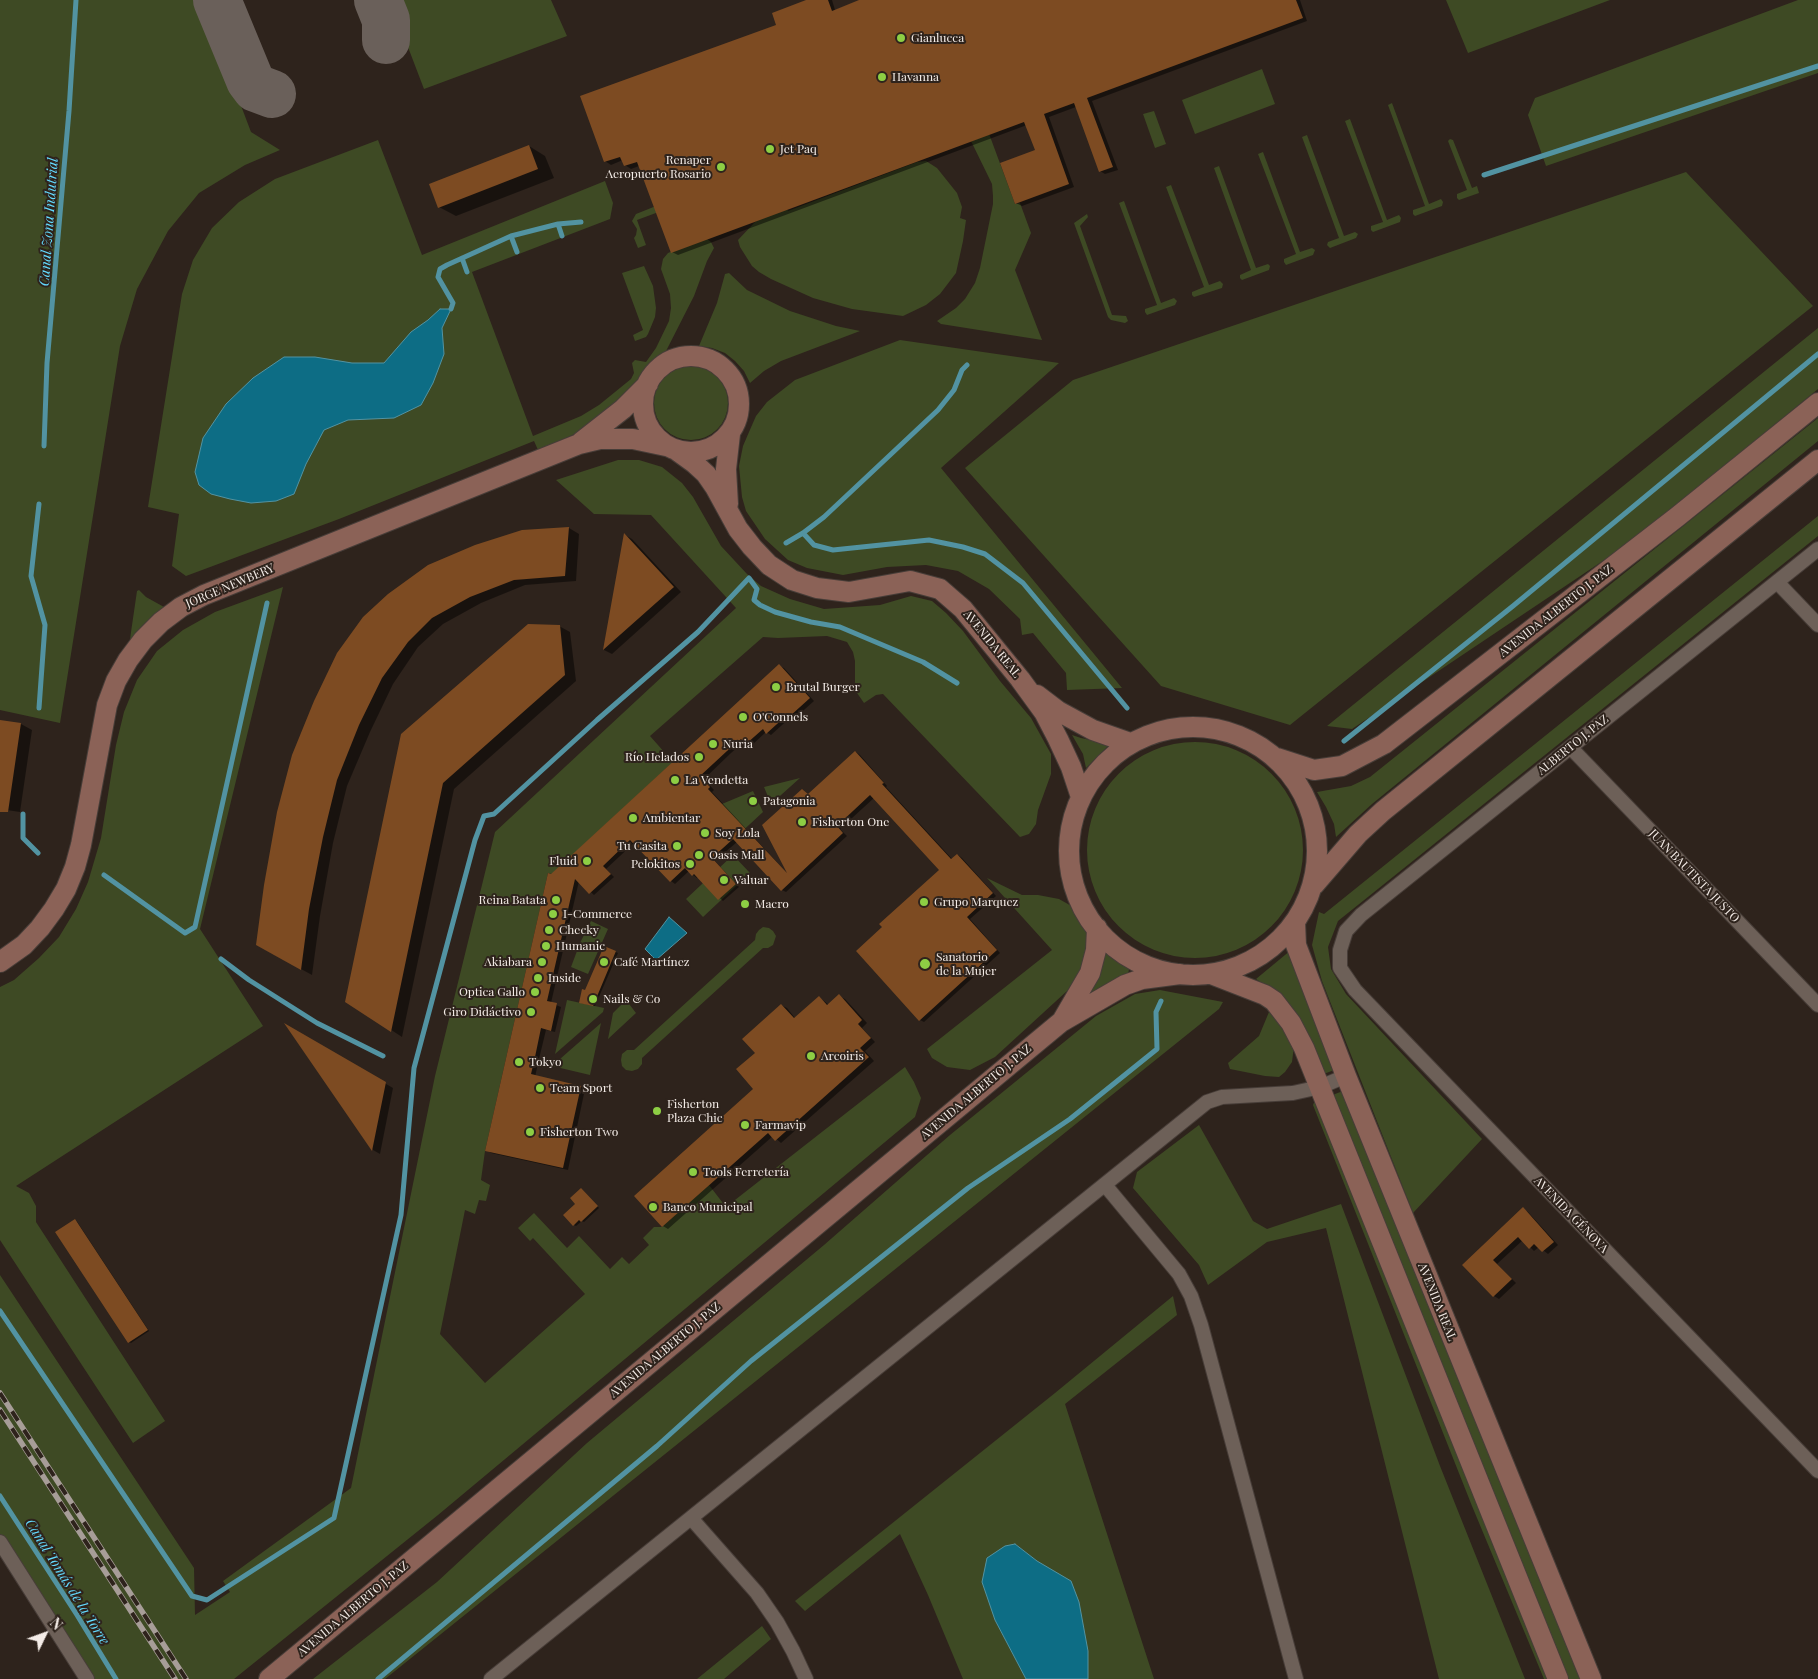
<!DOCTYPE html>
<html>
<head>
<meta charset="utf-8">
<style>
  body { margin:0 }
  #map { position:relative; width:1818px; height:1679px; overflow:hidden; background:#2e231c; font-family:"Playfair Display",serif }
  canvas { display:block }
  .north { position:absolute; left:20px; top:1609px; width:50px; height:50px; -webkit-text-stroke:4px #2e231c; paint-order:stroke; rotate:48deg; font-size:14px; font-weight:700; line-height:20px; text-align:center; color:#f4ece7 }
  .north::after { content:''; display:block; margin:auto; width:18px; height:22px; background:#f4ece7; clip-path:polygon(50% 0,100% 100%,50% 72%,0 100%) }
</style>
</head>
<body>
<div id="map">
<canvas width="1818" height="1679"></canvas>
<div class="north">N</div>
</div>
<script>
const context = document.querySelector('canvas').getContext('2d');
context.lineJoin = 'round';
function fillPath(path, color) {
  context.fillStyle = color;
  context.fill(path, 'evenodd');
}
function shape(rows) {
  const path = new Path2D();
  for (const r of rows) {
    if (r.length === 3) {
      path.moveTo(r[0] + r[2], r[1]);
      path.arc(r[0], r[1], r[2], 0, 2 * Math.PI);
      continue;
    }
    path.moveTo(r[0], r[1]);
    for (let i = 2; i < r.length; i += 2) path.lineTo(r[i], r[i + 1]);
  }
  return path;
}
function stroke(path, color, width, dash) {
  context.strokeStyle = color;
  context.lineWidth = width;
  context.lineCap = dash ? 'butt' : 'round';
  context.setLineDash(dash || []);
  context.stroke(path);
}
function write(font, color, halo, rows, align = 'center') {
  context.font = font + ' "Playfair Display",serif';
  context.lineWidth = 4;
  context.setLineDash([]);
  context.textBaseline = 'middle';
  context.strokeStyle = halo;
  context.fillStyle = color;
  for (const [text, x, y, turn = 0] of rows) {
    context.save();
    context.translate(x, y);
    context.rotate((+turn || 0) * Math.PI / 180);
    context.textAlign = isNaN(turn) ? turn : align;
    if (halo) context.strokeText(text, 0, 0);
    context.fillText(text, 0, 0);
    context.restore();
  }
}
fillPath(shape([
  [0,0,201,0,251,132,280,150,245,165,199,193,168,231,137,289,120,346,60,723,0,710],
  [390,0,551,0,567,36,424,89],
  [1446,0,1610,0,1468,53],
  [1798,0,1818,0,1818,73,1546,166,1528,115,1535,98],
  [1262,69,1275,104,1195,134,1182,100],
  [1392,103,1429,204,1441,199,1443,202,1442,206,1415,216,1413,214,1413,210,1425,206,1388,105],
  [1154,111,1166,144,1155,148,1143,114],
  [1350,119,1387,220,1399,215,1401,218,1400,222,1373,232,1371,230,1371,226,1383,222,1345,121],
  [988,131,1015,204,1020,203,1031,233,1015,270,1042,340,941,324,937,321,956,308,965,299,975,283,980,268,993,204,993,196,992,184,971,141],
  [1307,135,1344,236,1355,232,1358,234,1356,238,1330,248,1327,245,1328,242,1339,238,1302,137],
  [1450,139,1453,140,1472,188,1477,186,1479,193,1459,200,1457,198,1457,194,1467,190,1448,141],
  [378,140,422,255,605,181,613,203,610,219,472,272,533,436,581,416,599,405,631,379,634,373,632,363,635,360,646,362,656,348,669,321,671,308,670,294,661,269,663,259,668,253,675,250,706,238,711,242,714,248,707,261,694,296,664,355,643,379,613,407,575,434,538,450,534,441,339,519,186,576,172,566,179,514,148,507,182,294,193,260,212,228,239,202,275,179],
  [1263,152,1300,252,1312,248,1315,250,1313,255,1286,265,1284,262,1284,259,1296,254,1258,154],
  [926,161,937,168,957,193,962,207,960,218,966,220,963,241,956,273,940,294,926,305,903,316,852,309,813,298,771,279,759,272,752,266,740,247,738,240,755,222,785,204,788,211,917,162],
  [1219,166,1256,268,1268,264,1270,266,1269,270,1242,280,1240,278,1240,275,1251,270,1214,168],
  [1686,172,1813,306,1290,725,1161,686,965,468,1073,380],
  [1171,185,1209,285,1220,281,1223,284,1222,288,1194,297,1192,295,1192,292,1204,287,1166,187],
  [1124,201,1161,303,1174,298,1177,301,1175,305,1147,315,1145,312,1145,309,1157,305,1119,203],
  [661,204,664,210,637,220,646,245,638,248,634,238,636,235,637,229,632,221,636,214],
  [1087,214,1088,217,1080,226,1112,315,1126,316,1128,321,1125,323,1111,320,1108,317,1074,223],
  [644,266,653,286,656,308,655,317,648,334,646,337,635,341,633,335,643,330,622,273],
  [729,273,747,290,790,311,836,326,860,331,781,361,764,371,750,383,744,371,735,361,725,353,712,348,699,346,717,303,725,274],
  [1818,328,1818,389,1637,538,1352,729,1327,726],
  [900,340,1059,363,941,468,1122,688,1067,690,1066,673,1033,633,1022,635,1020,619,989,589,958,571,926,565,887,567,843,575,807,568,788,560,765,539,746,511,742,497,739,466,743,446,749,432,756,416,767,402,795,380],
  [691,403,37],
  [1818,418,1818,441,1372,804,1336,837,1334,824,1326,807,1317,792,1351,786,1370,777],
  [618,460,639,460,662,467,682,483,693,497,721,546,747,574,761,586,790,599,824,609,880,605,911,596,932,601,946,613,963,631,1000,681,1031,718,1051,754,1051,774,1038,810,1036,824,1029,834,1020,837,883,694,876,695,864,703,855,690,855,661,853,652,847,642,827,636,778,638,763,637,650,736,673,762,552,874,548,873,485,1151,481,1180,490,1185,486,1201,479,1200,475,1214,465,1210,440,1334,485,1383,585,1294,533,1238,530,1241,518,1228,534,1213,567,1248,579,1236,610,1269,622,1257,629,1264,649,1245,643,1238,654,1227,662,1227,709,1185,726,1207,905,1067,914,1082,921,1098,915,1117,438,1515,234,1679,87,1679,0,1542,0,1275,194,1568,195,1615,230,1592,223,1581,351,1488,435,1076,495,832,736,608,651,515,594,514,556,480],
  [1818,516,1818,536,1338,921,1328,947,1331,969,1346,994,1482,1139,1413,1213,1322,981,1312,945,1319,912,1324,914],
  [283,587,200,929,263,1026,16,1186,29,1193,36,1206,36,1222,165,1421,133,1443,0,1240,0,987,14,980,39,958,59,937,76,909,88,882,101,838,116,745,124,712,137,680,157,651,183,630,215,612],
  [139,590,146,597,164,607,132,640,130,640,131,632,137,591],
  [1072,735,1081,738,1110,744,1086,768,1083,754],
  [1195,850,108],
  [800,778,771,804,764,787],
  [753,791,763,812,736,837,710,809],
  [733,855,750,873,703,917,686,899],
  [987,878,1022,895,1038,895,1059,899,1075,908,1085,924,1089,946,1082,969,1067,991,995,1057,970,1070,947,1067,932,1058,927,1049,1052,950],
  [591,921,608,929,588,974,571,967,580,943],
  [763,927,769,928,773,931,776,936,773,945,768,948,763,948,642,1058,642,1064,638,1069,632,1071,626,1070,622,1066,621,1060,622,1054,627,1050,634,1050,755,940,756,934,759,930],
  [1291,950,1337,1069,1321,1075,1294,1010,1284,997,1256,979],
  [1108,951,1129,969,1128,975,1084,998,1103,953],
  [1160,990,1223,1002,1219,1009,385,1679,313,1679,437,1582,587,1443,824,1245,950,1135,1096,1016,1135,994],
  [567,1000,604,1008,603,1012,555,1054],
  [626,1000,636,1013,608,1039,613,1013],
  [1269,1012,1280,1024,1294,1046,1292,1062,1285,1072,1279,1077,1265,1076,1230,1069,1228,1063,1259,1036],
  [601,1023,590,1075,552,1066],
  [1320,1087,1558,1679,1544,1679,1472,1506,1313,1105],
  [1343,1091,1583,1679,1567,1679,1331,1099,1335,1094],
  [1199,1125,1253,1221,1267,1229,1341,1204,1440,1466,1525,1679,1439,1679,1326,1228,1267,1242,1208,1285,1199,1265,1133,1188,1137,1172],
  [1173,1296,1177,1315,1065,1404,1154,1679,1088,1679,1088,1651,1037,1561,1015,1544,995,1620,1026,1679,963,1679,928,1595,900,1534,805,1611,795,1601,1055,1393],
  [762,1626,771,1639,724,1679,697,1679]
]), '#3e4a24');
const water = shape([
  [440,309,451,309,442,328,444,354,433,383,421,405,394,418,348,420,324,430,306,464,294,494,276,501,251,503,230,499,211,494,199,485,195,472,203,438,226,404,253,378,284,357,315,357,352,363,384,363,411,332,428,320,440,309],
  [669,917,687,933,656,960,645,949,669,917],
  [1015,1544,1037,1561,1071,1581,1079,1602,1088,1651,1088,1679,1026,1679,995,1620,982,1582,987,1558,1005,1546,1015,1544]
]);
fillPath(water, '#0d6d85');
stroke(water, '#5293a2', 1);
fillPath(shape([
  [809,0,832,0,835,10,863,0,1300,0,1307,21,1092,101,1118,170,1105,174,1100,171,1076,107,1049,117,1074,187,1022,206,1016,203,1036,151,1027,125,678,255,672,252,639,166,631,169,625,165,623,160,611,165,605,161],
  [529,146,545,156,554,178,456,216,439,207],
  [569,528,579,534,576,581,525,585,481,603,443,624,418,647,393,684,370,732,347,786,333,843,320,916,312,975,257,945,338,654],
  [625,535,632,539,681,592,612,654,604,650],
  [559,626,570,632,576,681,454,789,402,1037,347,1001,402,734],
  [779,666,784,668,814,701,795,718,792,716,771,735,766,732,751,746,745,741,731,753,704,779,714,790,712,792,787,873,803,790,809,795,856,752,860,755,887,786,886,787,953,860,958,855,962,858,996,896,970,919,1000,953,924,1022,920,1020,883,927,941,870,874,798,840,829,847,836,786,892,782,890,737,842,715,861,739,887,723,901,698,877,697,878,693,875,689,871,675,884,671,881,634,843,606,869,614,877,594,895,579,881,551,1003,561,1007,555,1032,546,1030,539,1059,535,1077,581,1087,585,1089,568,1170,491,1153,487,1150,552,875],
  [0,721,21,724,32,730,20,812,0,809],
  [605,947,618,953,595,1006,582,1003],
  [839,996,845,999,867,1023,862,1028,875,1042,865,1051,874,1061,781,1143,773,1136,668,1229,663,1226,755,1089,757,1053,781,1005,787,1008,795,1018,819,997,829,1005],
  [288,1027,393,1088,380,1154,373,1150],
  [583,1191,599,1208,584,1222,582,1221,576,1226,574,1225],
  [1523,1209,1528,1212,1558,1245,1548,1254,1539,1247,1534,1251,1523,1240,1497,1264,1516,1283,1499,1299,1494,1296,1464,1265],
  [76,1220,149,1331,131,1343,129,1342]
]), '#0007');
stroke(shape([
  [1484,175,1818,66],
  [558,224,562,236],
  [511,236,517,252],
  [462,258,467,272],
  [451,309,453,303,438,277,440,269,447,265,511,236,558,224,581,222],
  [44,446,47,363,69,111,76,0],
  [39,504,31,576,45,625,39,708],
  [803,533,814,545,833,550,929,540,963,547,985,554,1023,583,1127,708],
  [786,543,803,533,824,517,938,410,954,390,962,370,967,365],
  [1344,741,1513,606,1818,354],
  [23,814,23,838,38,853],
  [104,875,185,933,195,927,267,603],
  [221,959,249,980,317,1023,383,1056],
  [0,1311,192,1596,207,1600,334,1518,401,1215,414,1068,475,840,484,816,494,814,597,720,698,632,749,578,757,589,754,600,760,605,775,612,811,622,840,627,923,662,957,683],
  [0,1496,77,1615,116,1679],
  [378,1679,657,1446,751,1361,968,1188,1070,1119,1157,1049,1156,1012,1161,1001]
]), '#5293a2', 5);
stroke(shape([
  [217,0,250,80,256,88,272,94],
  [378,0,386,20,386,40]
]), '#6a605a', 48);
fillPath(shape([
  [806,0,828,0,832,11,859,0,1296,0,1303,18,1087,98,1113,167,1099,172,1074,103,1044,114,1069,184,1015,204,1000,163,1035,150,1024,122,671,253,637,162,624,166,620,157,604,162,580,96,776,25,772,13],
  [529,145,538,169,438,208,429,184],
  [569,527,565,576,514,580,470,597,432,618,408,642,382,678,359,725,337,780,323,837,309,909,301,970,256,945,264,885,277,812,292,755,314,701,337,653,363,617,388,594,428,565,475,545,522,530],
  [624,533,674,587,603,650],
  [528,624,560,625,565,675,443,783,391,1032,345,1002,401,734],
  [779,664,810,698,790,716,788,714,766,734,763,729,746,744,741,739,727,751,700,776,710,787,708,789,787,873,762,825,802,789,808,794,855,751,884,783,882,784,951,859,957,854,993,893,967,917,997,950,919,1021,856,951,882,927,879,924,939,870,870,795,837,826,843,833,781,891,733,839,712,858,736,884,718,900,694,874,692,876,685,868,670,882,630,840,603,866,611,874,589,894,575,879,547,1001,557,1003,551,1031,541,1028,535,1057,531,1074,581,1086,563,1168,485,1151,548,873,551,874],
  [0,720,21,723,8,812,0,812],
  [604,946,616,951,593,1006,579,1003,582,989,585,990],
  [839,994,862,1020,858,1024,871,1038,860,1048,869,1057,775,1141,768,1133,662,1227,634,1196,753,1089,736,1069,755,1053,742,1039,781,1004,794,1018,819,996,827,1005],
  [284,1023,386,1082,372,1151],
  [581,1188,598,1206,581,1222,579,1220,573,1226,563,1215,575,1204,570,1198],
  [1523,1207,1554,1242,1542,1252,1534,1244,1529,1249,1518,1237,1493,1260,1512,1279,1493,1297,1462,1265],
  [75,1219,148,1330,128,1343,55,1232]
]), '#7d4b22');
const minor = shape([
  [1818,549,1361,915,1346,931,1340,950,1340,968,1355,990,1818,1471],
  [1777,582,1818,625],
  [1571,748,1818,1005],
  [1105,1185,1179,1274,1191,1296,1201,1325,1296,1679],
  [691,1518,757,1593,777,1622,793,1651,806,1679],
  [0,1542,87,1679],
  [491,1679,1207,1102,1222,1097,1293,1093,1320,1087,1346,1076]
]);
const secondary = shape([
  [691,404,48],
  [581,442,623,409,648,384],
  [676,450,694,463,706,474,715,487,738,529,752,547,769,565,792,580,817,588,849,592,910,581,940,589,963,609,1020,679,1044,712,1058,739,1071,767,1081,797],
  [728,504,726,469,730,434],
  [1037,695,1058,711,1093,730,1130,743],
  [1193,851,124],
  [1277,758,1314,770,1342,766,1384,744,1677,517,1818,403],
  [1314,885,1358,834,1383,811,1818,460],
  [1295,922,1296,945,1346,1076,1591,1679],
  [0,962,24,945,40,928,54,909,66,889,75,867,81,845,107,705,116,681,128,660,143,640,161,622,181,607,204,595,579,444,600,439,633,439,666,446],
  [1211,974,1265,995,1274,1001,1291,1023,1304,1048,1558,1679],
  [1062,1021,1090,973,1096,950,1097,928],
  [269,1679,1061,1022,1125,985,1142,979,1180,974]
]);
stroke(minor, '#473d38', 16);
stroke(secondary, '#473d38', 22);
stroke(minor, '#6d6058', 14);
stroke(secondary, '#8b6257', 20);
const rail = shape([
  [0,1393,186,1679],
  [0,1410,175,1679]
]);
stroke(rail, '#a79d98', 5.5);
stroke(rail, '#2e231c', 4, [11]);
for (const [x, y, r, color] of [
  [901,38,5,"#8dce44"],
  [882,77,5,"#8dce44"],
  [770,149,5,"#8dce44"],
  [721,167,5,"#8dce44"],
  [776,687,5,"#8dce44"],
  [743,717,5,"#8dce44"],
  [713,744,5,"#8dce44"],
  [699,757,5,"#8dce44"],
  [675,780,5,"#8dce44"],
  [753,801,5,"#8dce44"],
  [633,818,5,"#8dce44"],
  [802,822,5,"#8dce44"],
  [705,833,5,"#8dce44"],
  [677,846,5,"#8dce44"],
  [699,855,5,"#8dce44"],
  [587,861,5,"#8dce44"],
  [690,864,5,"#8dce44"],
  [724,880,5,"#8dce44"],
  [556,900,5,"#8dce44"],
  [924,902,5,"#8dce44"],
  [745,904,5,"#8dce44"],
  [553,914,5,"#8dce44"],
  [549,930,5,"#8dce44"],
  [546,946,5,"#8dce44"],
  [542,962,5,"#8dce44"],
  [604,962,5,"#8dce44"],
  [925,964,6,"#8dce44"],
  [538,978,5,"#8dce44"],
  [535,992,5,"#8dce44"],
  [593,999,5,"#8dce44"],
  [531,1012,5,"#8dce44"],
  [811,1056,5,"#8dce44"],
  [519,1062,5,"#8dce44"],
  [540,1088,5,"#8dce44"],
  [657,1111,5,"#8dce44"],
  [745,1125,5,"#8dce44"],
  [530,1132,5,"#8dce44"],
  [693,1172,5,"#8dce44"],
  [653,1207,5,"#8dce44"]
]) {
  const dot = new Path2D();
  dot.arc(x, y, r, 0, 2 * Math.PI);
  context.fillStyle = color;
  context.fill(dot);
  stroke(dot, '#2e231c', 2);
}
write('12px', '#f4ece7', '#2e231c', [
  ["Gianlucca",911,38],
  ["Havanna",892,77],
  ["Jet Paq",780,149],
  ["Renaper",711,160,"right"],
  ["Aeropuerto Rosario",711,174,"right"],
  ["Brutal Burger",786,687],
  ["O'Connels",753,717],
  ["Nuria",723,744],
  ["Río Helados",689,757,"right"],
  ["La Vendetta",685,780],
  ["Patagonia",763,801],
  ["Ambientar",643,818],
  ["Fisherton One",812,822],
  ["Soy Lola",715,833],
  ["Tu Casita",667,846,"right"],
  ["Oasis Mall",709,855],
  ["Fluid",577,861,"right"],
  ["Pelokitos",680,864,"right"],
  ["Valuar",734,880],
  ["Reina Batata",546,900,"right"],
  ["Grupo Marquez",934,902],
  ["Macro",755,904],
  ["I-Commerce",563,914],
  ["Checky",559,930],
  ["Humanic",556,946],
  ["Sanatorio",936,957],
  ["de la Mujer",936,971],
  ["Akiabara",532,962,"right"],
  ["Café Martínez",614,962],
  ["Inside",548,978],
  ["Optica Gallo",525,992,"right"],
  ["Nails & Co",603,999],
  ["Giro Didáctivo",521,1012,"right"],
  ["Arcoiris",821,1056],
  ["Tokyo",529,1062],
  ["Team Sport",550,1088],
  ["Fisherton",667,1104],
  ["Plaza Chic",667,1118],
  ["Farmavip",755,1125],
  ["Fisherton Two",540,1132],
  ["Tools Ferretería",703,1172],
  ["Banco Municipal",663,1207]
], 'left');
write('12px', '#f4ece7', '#2e231c', [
  ["JORGE NEWBERY",230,586,-23],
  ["AVENIDA ALBERTO J. PAZ",1556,611,-38],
  ["AVENIDA REAL",992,644,51],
  ["ALBERTO J. PAZ",1573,745,-39],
  ["JUAN BAUTISTA JUSTO",1694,876,46],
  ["AVENIDA ALBERTO J. PAZ",976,1092,-40],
  ["AVENIDA GÉNOVA",1571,1215,46],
  ["AVENIDA REAL",1437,1302,68],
  ["AVENIDA ALBERTO J. PAZ",665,1350,-40],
  ["AVENIDA ALBERTO J. PAZ",353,1609,-40]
]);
write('italic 14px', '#63dafe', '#2e231c', [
  ["Canal Zona Indutrial",49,222,-86],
  ["Canal Tomás de la Torre",67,1582,58]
]);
</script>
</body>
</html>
